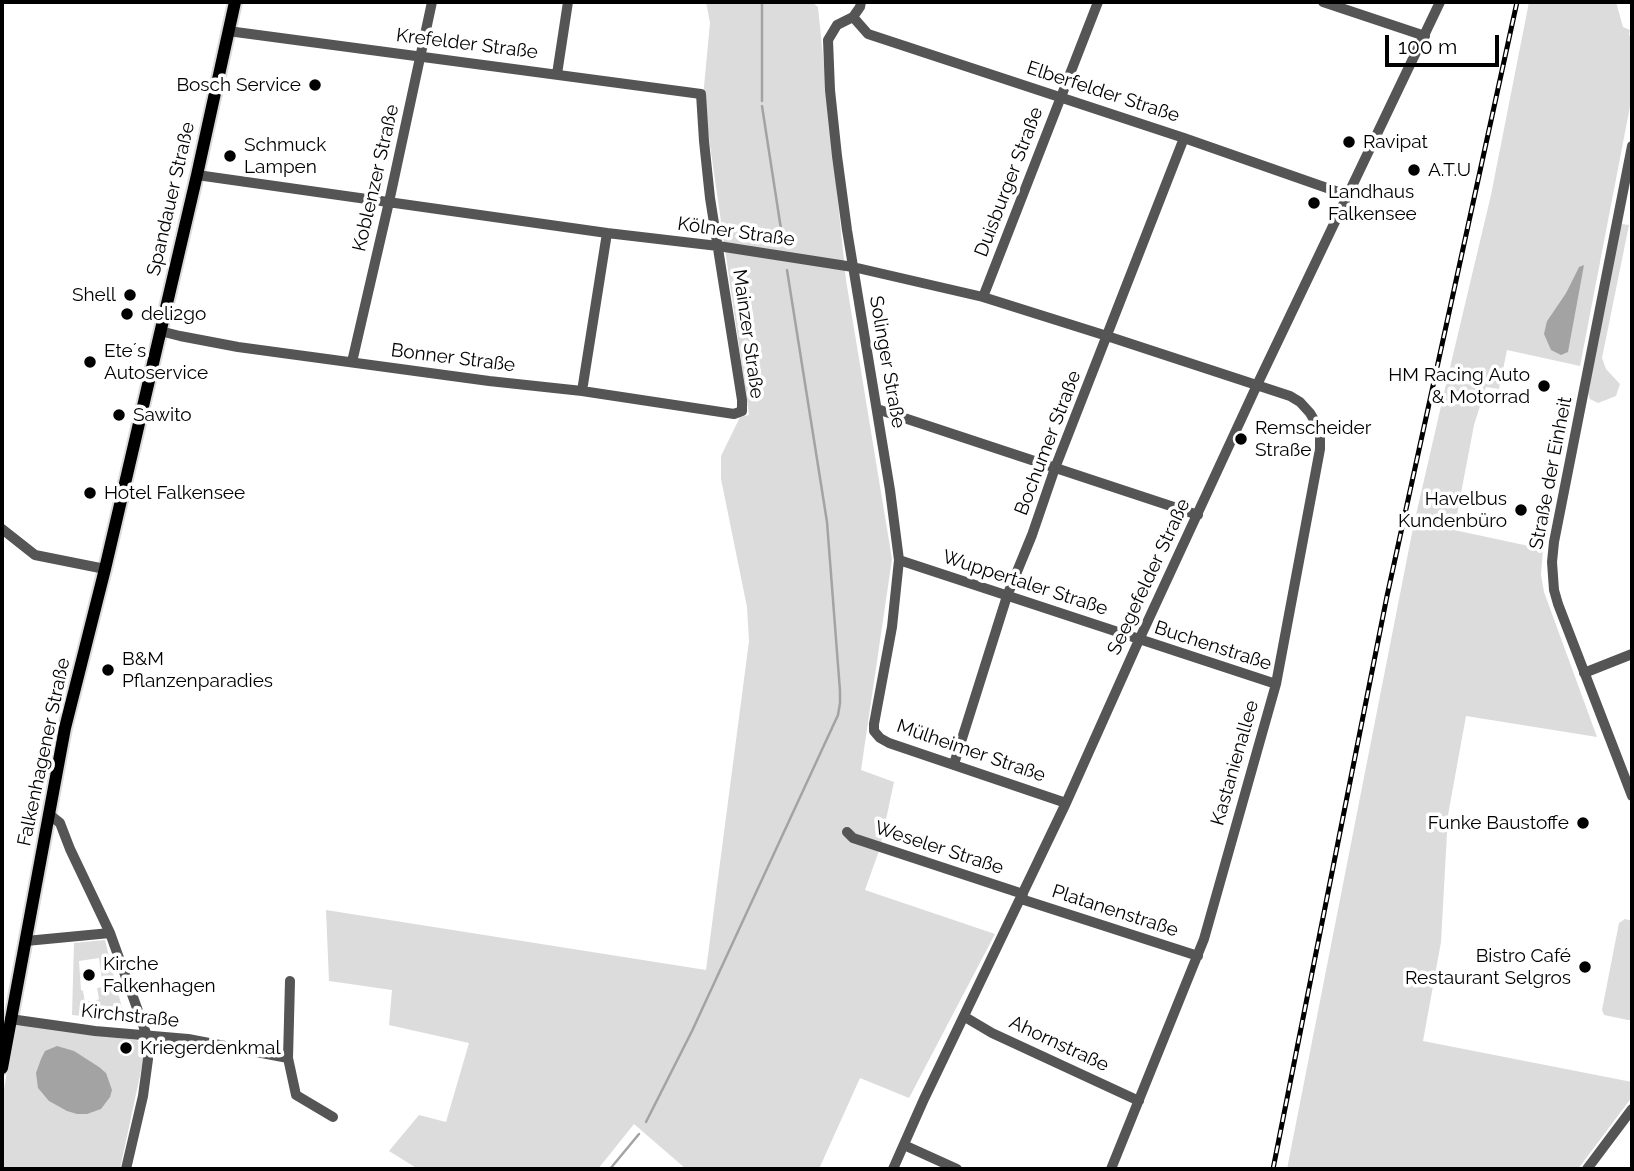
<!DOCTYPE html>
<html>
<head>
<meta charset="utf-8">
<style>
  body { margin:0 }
  #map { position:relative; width:1634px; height:1171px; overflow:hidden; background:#fff; font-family:Raleway,sans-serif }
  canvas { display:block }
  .frame { position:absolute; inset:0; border:4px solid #000; pointer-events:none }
  .scale { position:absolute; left:1385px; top:35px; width:114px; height:32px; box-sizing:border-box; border:4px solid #000; border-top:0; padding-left:9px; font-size:21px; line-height:24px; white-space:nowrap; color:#000; -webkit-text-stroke:5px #fff; paint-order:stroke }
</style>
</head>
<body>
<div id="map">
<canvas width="1634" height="1171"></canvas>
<div class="frame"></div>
<div class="scale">100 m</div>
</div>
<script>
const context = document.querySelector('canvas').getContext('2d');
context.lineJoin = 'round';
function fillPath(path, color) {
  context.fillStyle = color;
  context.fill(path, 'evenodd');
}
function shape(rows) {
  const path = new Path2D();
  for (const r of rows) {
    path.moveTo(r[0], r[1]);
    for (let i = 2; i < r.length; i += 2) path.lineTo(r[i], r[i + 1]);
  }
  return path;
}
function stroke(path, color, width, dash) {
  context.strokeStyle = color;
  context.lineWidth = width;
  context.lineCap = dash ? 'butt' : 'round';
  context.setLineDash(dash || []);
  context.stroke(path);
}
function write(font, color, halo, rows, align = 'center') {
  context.font = font + ' Raleway,sans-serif';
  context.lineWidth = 7;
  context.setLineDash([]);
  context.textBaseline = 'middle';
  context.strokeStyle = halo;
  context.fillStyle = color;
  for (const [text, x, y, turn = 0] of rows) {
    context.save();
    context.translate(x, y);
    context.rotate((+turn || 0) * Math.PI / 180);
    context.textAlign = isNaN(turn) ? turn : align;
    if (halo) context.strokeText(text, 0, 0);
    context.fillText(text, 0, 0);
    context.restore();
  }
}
fillPath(shape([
  [706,2,812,2,818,7,846,280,892,559,861,770,894,782,880,848,865,890,995,934,909,1098,860,1078,819,1169,686,1169,634,1124,598,1169,418,1169,389,1151,419,1115,446,1122,469,1043,389,1025,392,990,329,981,326,910,706,970,749,641,747,607,721,479,721,456,740,417,749,415,703,97,710,23],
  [1529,2,1616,2,1623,27,1630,30,1629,35,1632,36,1632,96,1580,366,1507,350,1499,389,1486,387,1474,425,1454,530,1543,549,1541,575,1544,592,1597,737,1466,716,1448,815,1441,942,1423,1041,1632,1082,1632,1097,1578,1169,1287,1169,1413,528,1447,380,1491,195],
  [1579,267,1551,350,1547,321,1566,293],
  [1621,224,1629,225,1602,358,1606,369,1620,384,1616,396,1598,403,1590,399,1588,393],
  [1625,919,1632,921,1632,1018,1631,1020,1628,1020,1604,1015,1602,1010,1619,923],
  [105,940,125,1020,97,1018,95,1001,99,999,97,988,103,987,99,958,79,961,81,990,83,991,85,1002,91,1001,92,1017,72,1015,74,943],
  [21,1024,142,1041,145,1052,120,1169,2,1169,2,1100,15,1028]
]), '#dcdcdc');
fillPath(shape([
  [1584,265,1568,352,1561,355,1551,350,1544,334,1547,321,1566,293,1579,267],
  [57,1046,74,1051,99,1067,106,1073,112,1090,110,1097,101,1109,87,1114,77,1114,67,1111,49,1101,38,1088,36,1073,41,1059,45,1051]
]), '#a3a3a3');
stroke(shape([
  [762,101,762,2],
  [762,106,783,242],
  [646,1122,692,1031,838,715,840,703,840,691,827,522,787,270],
  [610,1169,639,1134]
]), '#a3a3a3', 2.5);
const major = shape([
  [2,1068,65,728,105,569,197,175,235,2]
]);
stroke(major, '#dbdbdb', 16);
stroke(shape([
  [1323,2,1425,36],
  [853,17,837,25,828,40,830,90,837,156,847,230,890,490,899,560,892,627,874,724,874,731,880,738,889,743,1066,803],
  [853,17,868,34,1184,138,1347,195],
  [853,17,860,7,861,2],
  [557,74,568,2],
  [1632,146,1554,542,1552,562,1554,590,1558,604,1632,796],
  [197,175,607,233,718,246,853,267,983,297,1107,336,1290,396,1300,402,1310,413,1317,425,1320,437,1320,449,1276,684,1204,939,1111,1169],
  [983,297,1098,2],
  [160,331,180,336,238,347,489,381,582,391,734,414,742,411,742,400,710,198,704,141,701,94,228,31],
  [352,362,389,202,432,2],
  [582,391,607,233],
  [877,409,1198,515],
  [2,529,35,555,105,569],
  [899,560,1276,684],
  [1584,673,1632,654],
  [954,764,1007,596,1032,535,1055,468,1184,138],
  [50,815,60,823,70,849,110,933,147,1036,148,1059,143,1096,126,1169],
  [847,832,853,838,1023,894],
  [1021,899,1198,956],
  [26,941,110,933],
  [290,981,288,1058,296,1095,333,1117],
  [965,1017,992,1033,1139,1101],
  [10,1019,95,1031,188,1039,288,1058],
  [904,1145,957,1169],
  [893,1169,924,1099,1066,803,1139,640,1257,385,1440,2],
  [1587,1169,1632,1109]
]), '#555', 10);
stroke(major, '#000', 12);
const rail = shape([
  [1273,1169,1387,596,1517,2]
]);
stroke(rail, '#000', 5);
stroke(rail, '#fff', 2.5, [8]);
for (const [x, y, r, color] of [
  [315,85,7,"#000"],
  [1349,142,7,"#000"],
  [230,156,7,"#000"],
  [1414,170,7,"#000"],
  [1314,203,7,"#000"],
  [130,295,7,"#000"],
  [127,314,7,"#000"],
  [90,362,7,"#000"],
  [1544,386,7,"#000"],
  [119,415,7,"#000"],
  [1241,439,7,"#000"],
  [90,493,7,"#000"],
  [1521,510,7,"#000"],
  [108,670,7,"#000"],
  [1583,823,7,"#000"],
  [1585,967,7,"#000"],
  [89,975,7,"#000"],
  [126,1048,7,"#000"]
]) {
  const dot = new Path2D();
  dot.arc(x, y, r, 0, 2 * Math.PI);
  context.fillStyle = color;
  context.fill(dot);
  stroke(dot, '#fff', 2.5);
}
write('19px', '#000', '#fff', [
  ["Krefelder Straße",467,44,7],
  ["Elberfelder Straße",1103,92,18],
  ["Koblenzer Straße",376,178,-77],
  ["Duisburger Straße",1009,182,-69],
  ["Spandauer Straße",171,199,-77],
  ["Kölner Straße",736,232,8],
  ["Mainzer Straße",748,334,82],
  ["Bonner Straße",453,358,7],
  ["Solinger Straße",887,362,80],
  ["Bochumer Straße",1048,443,-69],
  ["Straße der Einheit",1551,473,-79],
  ["Seegefelder Straße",1149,577,-65],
  ["Wuppertaler Straße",1025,583,18],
  ["Buchenstraße",1213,646,18],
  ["Mülheimer Straße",971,751,19],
  ["Falkenhagener Straße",44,752,-78],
  ["Kastanienallee",1235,763,-74],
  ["Weseler Straße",939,848,18],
  ["Platanenstraße",1115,911,18],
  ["Kirchstraße",130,1016,6],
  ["Ahornstraße",1059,1044,25]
]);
write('19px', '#000', '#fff', [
  ["Bosch Service",301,85,"right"],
  ["Ravipat",1363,142],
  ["Schmuck",244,145],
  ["Lampen",244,167],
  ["A.T.U",1428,170],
  ["Landhaus",1328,192],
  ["Falkensee",1328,214],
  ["Shell",116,295,"right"],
  ["deli2go",141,314],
  ["Ete´s",104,351],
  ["Autoservice",104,373],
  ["HM Racing Auto",1530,375,"right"],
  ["& Motorrad",1530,397,"right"],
  ["Sawito",133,415],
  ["Remscheider",1255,428],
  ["Straße",1255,450],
  ["Hotel Falkensee",104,493],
  ["Havelbus",1507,499,"right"],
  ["Kundenbüro",1507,521,"right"],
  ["B&M",122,659],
  ["Pflanzenparadies",122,681],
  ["Funke Baustoffe",1569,823,"right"],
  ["Bistro Café",1571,956,"right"],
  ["Restaurant Selgros",1571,978,"right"],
  ["Kirche",103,964],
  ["Falkenhagen",103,986],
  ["Kriegerdenkmal",140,1048]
], 'left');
</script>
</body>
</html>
